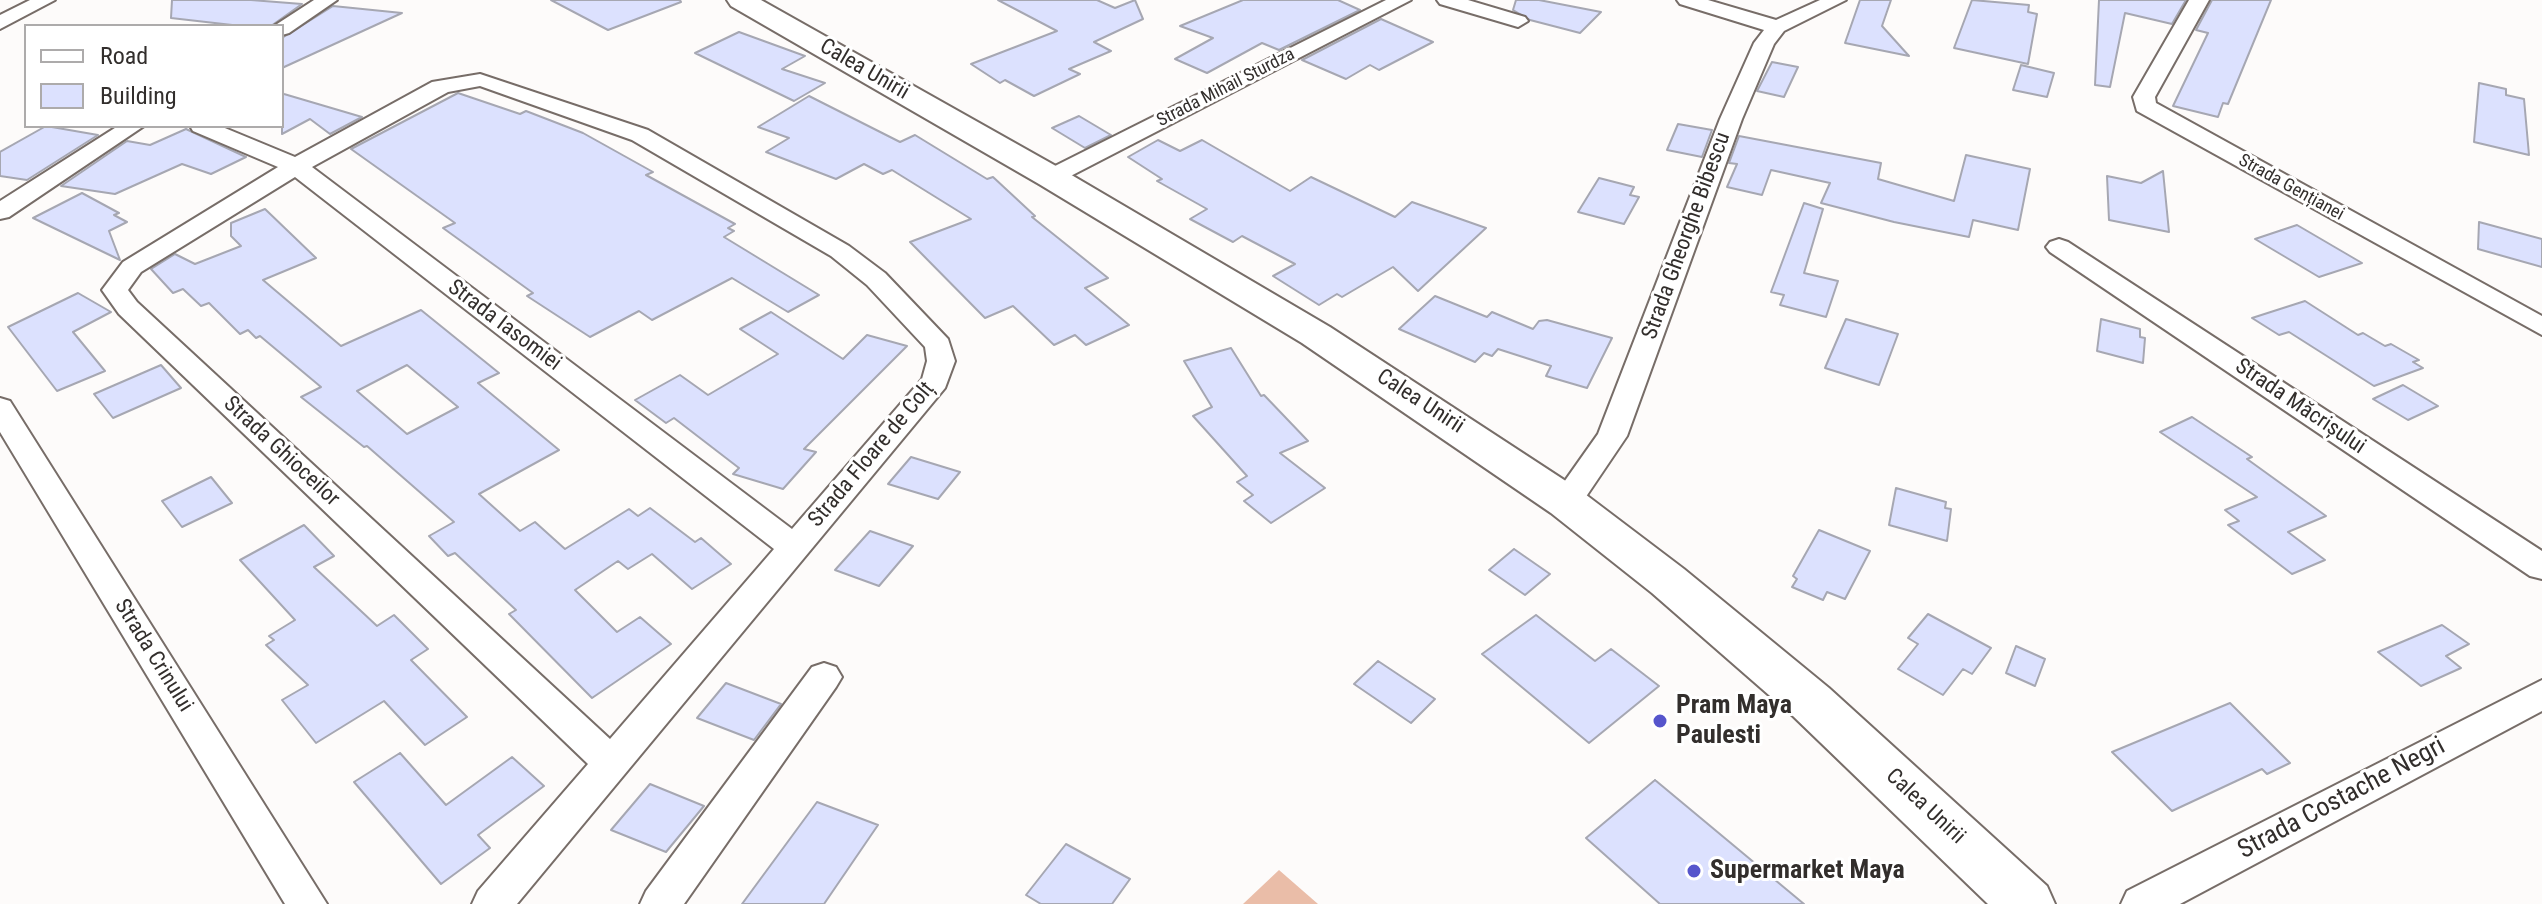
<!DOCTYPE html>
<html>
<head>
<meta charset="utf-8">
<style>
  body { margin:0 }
  #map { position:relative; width:2542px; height:904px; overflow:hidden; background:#fdfbfa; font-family:"Roboto Condensed",sans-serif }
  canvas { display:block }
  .legend { position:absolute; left:24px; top:24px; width:260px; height:104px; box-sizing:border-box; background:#fff; border:2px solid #adabab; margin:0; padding:10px 14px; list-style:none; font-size:24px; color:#322e2c }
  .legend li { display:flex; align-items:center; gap:16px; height:40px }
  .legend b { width:40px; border:2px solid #adabab }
</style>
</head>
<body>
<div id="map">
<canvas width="2542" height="904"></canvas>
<ul class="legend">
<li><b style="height:10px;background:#fff"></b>Road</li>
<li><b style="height:22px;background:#dce1fe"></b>Building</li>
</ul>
</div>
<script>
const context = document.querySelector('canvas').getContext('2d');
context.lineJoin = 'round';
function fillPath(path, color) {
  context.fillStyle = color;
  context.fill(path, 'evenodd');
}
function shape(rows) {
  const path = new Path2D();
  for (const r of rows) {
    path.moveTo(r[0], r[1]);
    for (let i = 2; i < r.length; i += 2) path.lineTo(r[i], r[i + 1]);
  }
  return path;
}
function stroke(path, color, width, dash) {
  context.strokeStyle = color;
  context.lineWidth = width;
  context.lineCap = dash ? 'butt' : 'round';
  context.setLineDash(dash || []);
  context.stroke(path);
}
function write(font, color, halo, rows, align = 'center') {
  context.font = font + ' "Roboto Condensed",sans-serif';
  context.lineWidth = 6;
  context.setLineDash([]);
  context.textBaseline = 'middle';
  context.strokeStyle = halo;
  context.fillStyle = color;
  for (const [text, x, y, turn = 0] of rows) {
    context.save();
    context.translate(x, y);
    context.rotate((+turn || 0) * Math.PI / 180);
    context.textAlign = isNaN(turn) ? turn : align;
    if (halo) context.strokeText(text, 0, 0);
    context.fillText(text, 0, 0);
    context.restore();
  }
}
fillPath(shape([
  [1279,870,1318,904,1243,904]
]), '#eabda8');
const building = shape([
  [172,0,251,0,302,4,271,26,241,26,171,18,172,0],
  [551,0,680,0,681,2,608,30,551,0],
  [998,0,1097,0,1115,8,1135,0,1143,19,1094,42,1111,51,1069,69,1080,74,1034,96,1005,80,1000,83,971,64,1057,31,998,0],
  [1243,0,1338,0,1360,10,1279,50,1262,43,1207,73,1175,59,1213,38,1180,26,1243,0],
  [1516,0,1539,0,1601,12,1580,33,1530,20,1513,10,1516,0],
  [1860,0,1891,0,1882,26,1909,56,1845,43,1860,0],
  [1972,0,2029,5,2028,12,2037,14,2028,64,1954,48,1972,0],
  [2099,0,2186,0,2172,24,2125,13,2110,87,2095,85,2099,0],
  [2212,0,2271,0,2228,104,2223,103,2218,117,2173,106,2208,33,2196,30,2212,0],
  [333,6,402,13,282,68,282,38,333,6],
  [1381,19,1433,42,1379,70,1370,65,1346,79,1302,60,1381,19],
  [739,32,805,56,782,69,825,83,794,101,695,53,739,32],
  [1772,62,1798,67,1784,97,1757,91,1772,62],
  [2021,65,2054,73,2047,97,2013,90,2021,65],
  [2479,83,2506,89,2506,95,2524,99,2529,155,2474,142,2479,83],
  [282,93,284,94,362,117,330,134,310,119,282,134,282,93],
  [458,93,520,114,526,111,583,133,653,172,646,175,735,224,728,228,734,231,724,237,819,295,788,312,732,278,652,320,639,311,590,337,527,296,533,293,443,228,455,223,351,149,458,93],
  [809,96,900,142,915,135,987,179,993,177,1035,216,1032,217,1108,278,1085,288,1129,325,1086,345,1075,335,1054,345,1013,306,985,318,910,242,971,219,892,170,883,174,864,164,836,179,766,152,789,138,758,127,809,96],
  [1079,116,1111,135,1085,148,1052,128,1079,116],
  [1678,124,1712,130,1702,157,1667,150,1678,124],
  [46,126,98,135,27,180,0,176,0,152,46,126],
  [186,129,246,157,211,174,182,164,115,194,61,186,127,141,150,145,186,129],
  [1739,136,1881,163,1878,179,1954,201,1966,155,2030,169,2018,230,1973,220,1969,237,1894,222,1821,203,1830,183,1771,170,1762,195,1727,187,1737,164,1729,163,1739,136],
  [1158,140,1180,151,1202,140,1290,191,1311,177,1395,217,1412,202,1486,228,1418,291,1393,267,1342,297,1337,294,1319,305,1273,276,1295,264,1242,236,1233,242,1190,219,1207,209,1157,181,1162,179,1128,157,1158,140],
  [2163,171,2169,232,2109,220,2107,176,2141,183,2163,171],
  [1599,178,1634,187,1630,195,1639,197,1624,224,1578,212,1599,178],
  [82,193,119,213,114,215,127,222,109,231,120,260,33,218,82,193],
  [1804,203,1823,209,1804,273,1838,281,1826,317,1780,305,1784,295,1771,292,1804,203],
  [265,209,316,258,263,280,341,346,421,310,499,373,478,383,559,450,479,494,520,531,535,522,565,549,629,509,638,516,650,508,695,542,701,538,731,564,692,589,652,554,628,569,618,561,575,590,617,632,640,617,671,644,592,698,509,614,516,610,455,553,448,556,429,536,454,522,367,446,364,447,301,397,321,387,260,336,256,338,248,330,240,334,209,303,201,306,183,289,173,293,151,269,175,254,195,264,241,246,231,236,231,223,265,209],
  [407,365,458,407,407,434,357,391,407,365],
  [2479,222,2542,239,2542,267,2478,249,2479,222],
  [2297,225,2362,263,2319,277,2255,239,2297,225],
  [78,293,111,312,73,332,105,371,57,391,8,327,78,293],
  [1435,296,1487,317,1492,312,1533,329,1539,321,1547,320,1612,338,1587,388,1546,376,1551,366,1498,349,1492,356,1484,353,1475,362,1399,329,1435,296],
  [2305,301,2358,335,2363,333,2385,346,2391,344,2419,360,2413,362,2423,368,2374,386,2289,332,2279,335,2252,318,2305,301],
  [771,312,843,359,867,335,907,346,804,449,816,452,783,489,733,474,739,468,674,418,666,423,635,400,680,375,708,395,778,354,740,329,771,312],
  [1846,319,1898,334,1879,385,1825,368,1846,319],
  [2101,319,2140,329,2140,337,2145,338,2143,363,2097,351,2101,319],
  [1231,348,1261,396,1264,395,1308,441,1280,453,1325,488,1271,523,1244,501,1253,495,1237,482,1247,476,1193,416,1212,407,1184,361,1231,348],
  [161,365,181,388,113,418,94,394,161,365],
  [2403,385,2438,406,2408,420,2373,399,2403,385],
  [2192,417,2252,457,2247,459,2326,516,2288,532,2325,560,2292,574,2228,525,2239,521,2225,510,2257,497,2160,432,2192,417],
  [911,457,960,472,938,499,888,484,911,457],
  [211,477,232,503,182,527,162,501,211,477],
  [1896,488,1946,502,1945,508,1951,509,1947,541,1889,525,1896,488],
  [304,525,334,556,314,567,377,626,394,615,428,649,411,660,467,717,425,745,384,701,316,743,282,700,308,685,266,645,274,640,269,636,295,620,240,560,304,525],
  [1819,530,1870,551,1845,599,1827,592,1823,600,1792,587,1797,579,1793,576,1819,530],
  [870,531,913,546,879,586,835,570,870,531],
  [1514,549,1550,574,1525,595,1489,570,1514,549],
  [1928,614,1991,648,1972,674,1963,669,1943,695,1898,669,1918,644,1908,638,1928,614],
  [1536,615,1595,661,1611,649,1659,686,1589,743,1482,654,1536,615],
  [2442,625,2469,644,2446,656,2461,668,2421,686,2378,652,2442,625],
  [2016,646,2045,659,2035,686,2006,673,2016,646],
  [1378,661,1435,699,1411,723,1354,684,1378,661],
  [726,683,781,704,754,740,697,718,726,683],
  [2230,703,2290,763,2267,774,2262,769,2172,811,2112,752,2230,703],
  [400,753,446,805,512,757,544,786,478,835,490,848,441,884,354,782,400,753],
  [1655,780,1804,904,1660,904,1586,838,1655,780],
  [650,784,704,806,666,852,611,830,650,784],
  [817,802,878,825,824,904,742,904,817,802],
  [1066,844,1130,879,1112,904,1041,904,1026,895,1066,844]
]);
fillPath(building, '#dce1fe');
stroke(building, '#a6a7b2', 2);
const street = shape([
  [30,0,55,0,0,29,0,15,30,0],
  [314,0,337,0,289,33,282,35,282,26,274,26,314,0],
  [1386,0,1411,0,1059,182,1051,184,1039,177,1043,172,1386,0],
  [1437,0,1468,0,1525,17,1528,21,1518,27,1440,4,1437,0],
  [1677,0,1708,0,1776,20,1820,0,1846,0,1784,31,1774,44,1742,119,1627,436,1577,510,1566,513,1555,510,1550,502,1598,434,1720,119,1754,43,1764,30,1680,4,1677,0],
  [2189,0,2209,0,2155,97,2156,103,2542,316,2542,335,2137,111,2133,97,2189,0],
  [480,74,648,130,849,246,885,273,948,339,955,361,945,388,517,904,472,904,478,891,588,764,119,314,102,290,123,262,278,167,193,131,190,126,220,126,295,157,432,82,480,74],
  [480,86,632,140,831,256,867,285,925,347,927,361,922,379,792,529,312,167,448,92,480,86],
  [295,177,774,549,610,739,137,302,128,290,141,272,295,177],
  [118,126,144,126,9,217,0,219,0,201,118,126],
  [2059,239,2068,242,2542,551,2542,579,2530,576,2050,252,2046,247,2050,242,2059,239],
  [0,398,10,401,327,904,285,904,0,432,0,398],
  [824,663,836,667,842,677,836,687,684,904,640,904,646,891,812,667,824,663],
  [2542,680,2542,711,2180,904,2121,904,2127,891,2542,680]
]);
const secondary = shape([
  [727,0,761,0,1063,170,1330,327,1581,491,1684,569,1829,688,2047,886,2055,904,1988,904,1793,716,1652,593,1551,513,1302,343,1039,184,731,6,727,0]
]);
stroke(street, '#776d68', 4);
stroke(secondary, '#776d68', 4);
fillPath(street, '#fff');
fillPath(secondary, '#fff');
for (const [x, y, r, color] of [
  [1660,721,8,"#5655cc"],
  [1694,871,8,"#5655cc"]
]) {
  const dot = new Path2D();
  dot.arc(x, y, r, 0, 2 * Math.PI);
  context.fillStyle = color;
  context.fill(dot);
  stroke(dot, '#fff', 3);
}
write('18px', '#322e2c', '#fff', [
  ["Strada Mihail Sturdza",1226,88,-27],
  ["Strada Gențianei",2291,188,29]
]);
write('22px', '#322e2c', '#fff', [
  ["Calea Unirii",864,70,30],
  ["Strada Gheorghe Bibescu",1687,236,-70],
  ["Strada Iasomiei",504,326,37],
  ["Calea Unirii",1420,402,33],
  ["Strada Măcrișului",2300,407,34],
  ["Strada Ghioceilor",281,452,43],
  ["Strada Floare de Colț",872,455,-50],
  ["Strada Crinului",153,656,58],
  ["Calea Unirii",1925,807,43]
]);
write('bold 26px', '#322e2c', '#fff', [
  ["Pram Maya",1676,706],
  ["Paulesti",1676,736],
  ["Supermarket Maya",1710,871]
], 'left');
write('26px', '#322e2c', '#fff', [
  ["Strada Costache Negri",2342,799,-28]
]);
</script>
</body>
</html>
